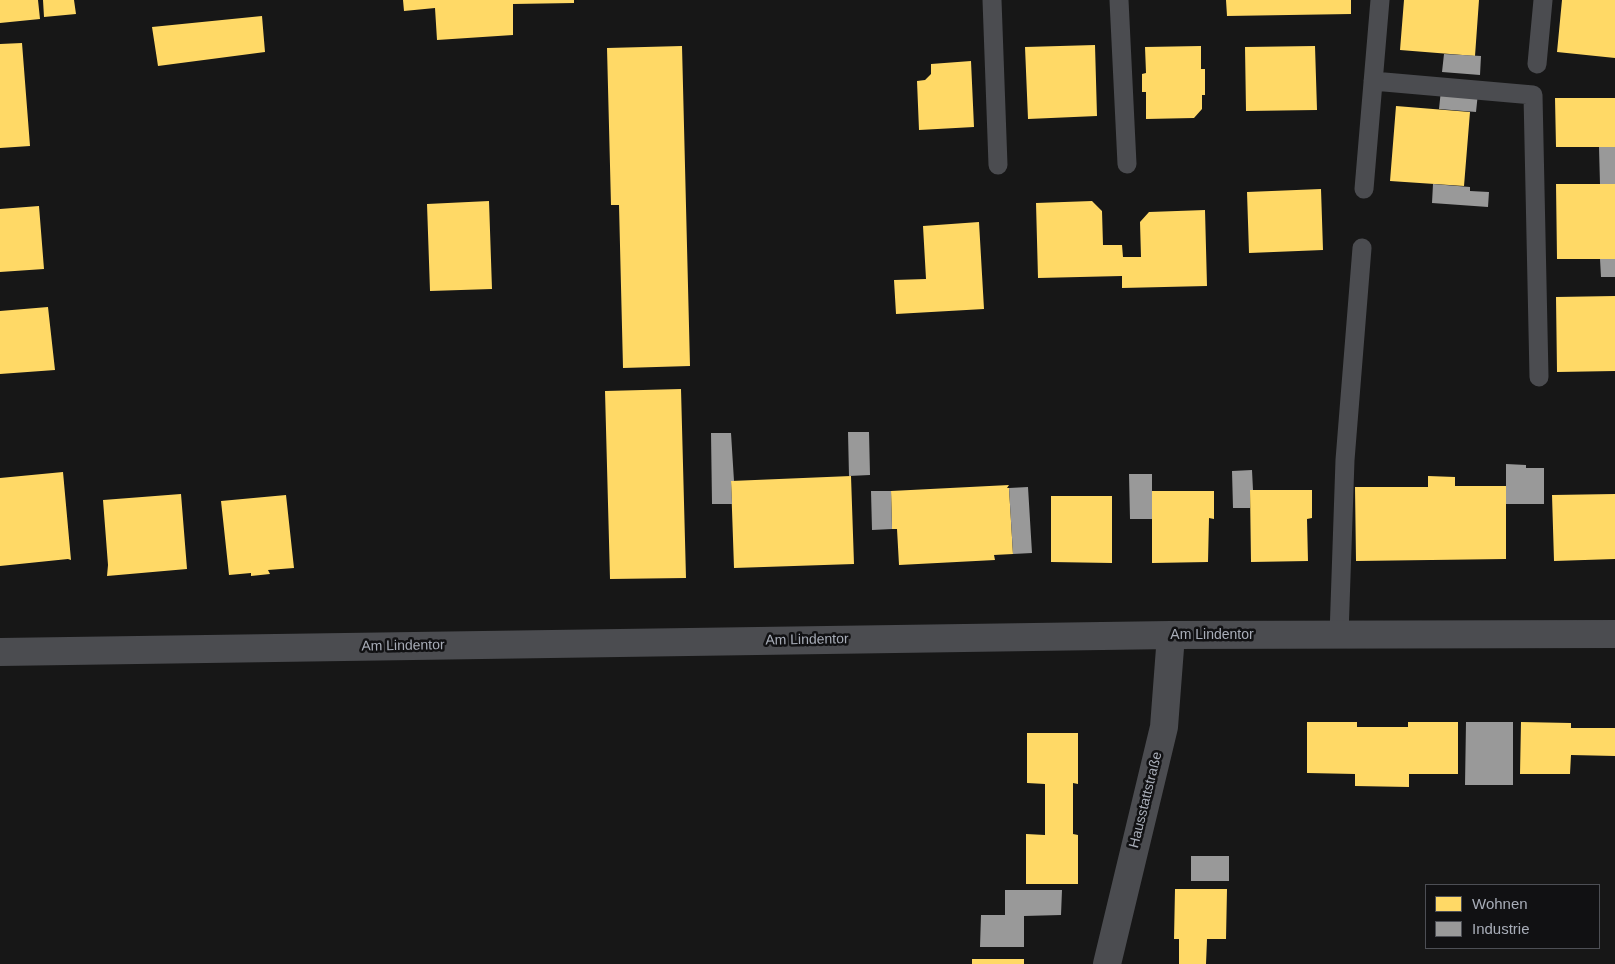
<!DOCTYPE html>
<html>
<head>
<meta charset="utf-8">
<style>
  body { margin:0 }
  #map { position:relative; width:1615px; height:964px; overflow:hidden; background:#171717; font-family:Helvetica,sans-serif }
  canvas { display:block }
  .legend { position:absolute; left:1425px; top:884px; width:175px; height:65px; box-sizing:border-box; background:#111113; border:1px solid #4d4f55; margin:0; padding:6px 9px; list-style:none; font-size:15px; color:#a8adb8 }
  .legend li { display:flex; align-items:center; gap:10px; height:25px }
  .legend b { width:25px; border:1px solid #4d4f55 }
</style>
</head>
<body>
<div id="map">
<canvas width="1615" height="964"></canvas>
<ul class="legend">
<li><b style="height:14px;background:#ffd966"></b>Wohnen</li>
<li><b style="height:14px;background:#999"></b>Industrie</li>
</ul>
</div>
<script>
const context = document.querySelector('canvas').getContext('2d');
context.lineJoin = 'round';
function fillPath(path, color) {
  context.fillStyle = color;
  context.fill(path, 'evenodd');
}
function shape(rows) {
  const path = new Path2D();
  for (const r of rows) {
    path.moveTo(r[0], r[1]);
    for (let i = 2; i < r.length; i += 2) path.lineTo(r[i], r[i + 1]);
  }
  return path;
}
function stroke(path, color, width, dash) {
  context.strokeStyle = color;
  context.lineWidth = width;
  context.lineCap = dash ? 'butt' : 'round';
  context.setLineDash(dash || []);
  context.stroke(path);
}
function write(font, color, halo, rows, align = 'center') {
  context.font = font + ' Helvetica,sans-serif';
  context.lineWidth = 5;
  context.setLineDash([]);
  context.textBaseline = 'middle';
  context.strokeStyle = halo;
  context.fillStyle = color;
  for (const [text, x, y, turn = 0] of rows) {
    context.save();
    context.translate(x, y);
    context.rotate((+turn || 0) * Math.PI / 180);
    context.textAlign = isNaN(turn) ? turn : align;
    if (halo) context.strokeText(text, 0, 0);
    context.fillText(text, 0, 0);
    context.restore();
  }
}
fillPath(shape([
  [0,0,38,0,40,19,0,23],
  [43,0,74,0,76,14,44,17],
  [403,0,574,0,574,3,513,4,513,35,437,40,435,8,404,11],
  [1226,0,1351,0,1351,14,1227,16],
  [1404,0,1479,0,1475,56,1400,50],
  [1562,0,1615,0,1615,58,1557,52],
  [262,16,265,52,158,66,152,27],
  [22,43,30,146,0,148,0,44],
  [1095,45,1097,116,1028,119,1025,47],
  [682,46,690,366,623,368,619,205,611,205,607,48],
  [1201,46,1201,69,1205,69,1205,95,1202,95,1202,109,1194,118,1146,119,1146,92,1142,92,1142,74,1146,73,1145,47],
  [1315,46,1317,110,1246,111,1245,47],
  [971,61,974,127,919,130,917,81,925,80,931,74,931,64],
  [1555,98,1615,98,1615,147,1556,147],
  [1396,106,1470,112,1464,186,1390,181],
  [1556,184,1615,184,1615,259,1557,259],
  [1321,189,1323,250,1249,253,1247,192],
  [489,201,492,289,430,291,427,204],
  [1092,201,1102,211,1103,245,1122,245,1123,257,1141,257,1140,222,1149,212,1205,210,1207,286,1122,288,1122,276,1038,278,1036,203],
  [39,206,44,269,0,272,0,209],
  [979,222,984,309,896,314,894,280,926,279,923,226],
  [1615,296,1615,371,1557,372,1556,297],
  [48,307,55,370,0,374,0,311],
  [681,389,686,578,610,579,605,391],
  [63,472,71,560,68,559,0,566,0,478],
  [851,476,854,564,734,568,731,481],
  [1428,476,1455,477,1455,486,1506,486,1506,559,1356,561,1355,487,1428,487],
  [1009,485,1007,488,1009,488,1013,554,994,555,995,560,899,565,897,529,892,529,891,491],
  [1250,490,1312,490,1312,518,1307,519,1308,561,1251,562],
  [1152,491,1214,491,1214,519,1209,518,1208,562,1152,563],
  [181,494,187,569,107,576,108,565,103,500],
  [1615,494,1615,559,1554,561,1552,495],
  [286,495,294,568,268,570,270,574,251,576,251,573,229,575,221,501],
  [1051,496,1112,496,1112,563,1051,562],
  [1307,722,1357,722,1357,727,1408,727,1408,722,1458,722,1458,774,1409,774,1409,787,1355,786,1355,774,1307,773],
  [1521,722,1571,723,1571,728,1615,728,1615,756,1571,755,1570,774,1520,774],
  [1027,733,1078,733,1078,784,1073,783,1073,834,1078,835,1078,884,1026,884,1026,834,1045,835,1045,784,1027,783],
  [1175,889,1227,889,1226,939,1207,939,1206,964,1179,964,1179,939,1174,939],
  [972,959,1024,959,1024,964,972,964]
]), '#ffd966');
fillPath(shape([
  [1444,54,1481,56,1480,75,1442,72],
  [1441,90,1478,93,1476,112,1439,109],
  [1599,147,1615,147,1615,184,1600,184],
  [1433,184,1470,187,1470,191,1489,192,1488,207,1432,203],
  [1600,259,1615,259,1615,277,1601,277],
  [848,432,869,432,870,475,849,476],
  [711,433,731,433,734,481,731,481,732,504,712,504],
  [1506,464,1526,465,1526,468,1544,468,1544,504,1506,504],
  [1252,470,1253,490,1250,490,1250,508,1233,508,1232,471],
  [1129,474,1152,474,1152,519,1130,519],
  [1028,487,1032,553,1013,554,1009,488],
  [871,491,891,491,892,529,872,530],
  [1466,722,1513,722,1513,785,1465,785],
  [1191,856,1229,856,1229,881,1191,881],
  [1005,890,1062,890,1061,915,1024,916,1024,947,980,947,981,915,1005,915]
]), '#999');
stroke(shape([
  [992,0,998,165],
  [1119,0,1127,164],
  [1537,64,1543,0],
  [1373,81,1533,95,1539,377],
  [1364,189,1380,0],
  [1339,635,1345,460,1362,248]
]), '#4b4c50', 19);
stroke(shape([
  [0,652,1171,635,1615,634],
  [1107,964,1164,727,1171,635]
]), '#4b4c50', 28);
write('14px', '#a8adb8', '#111113', [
  ["Am Lindentor",1212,635],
  ["Am Lindentor",807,640,-1],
  ["Am Lindentor",403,646,-1],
  ["Hausstattstraße",1146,800,-76]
]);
</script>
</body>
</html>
